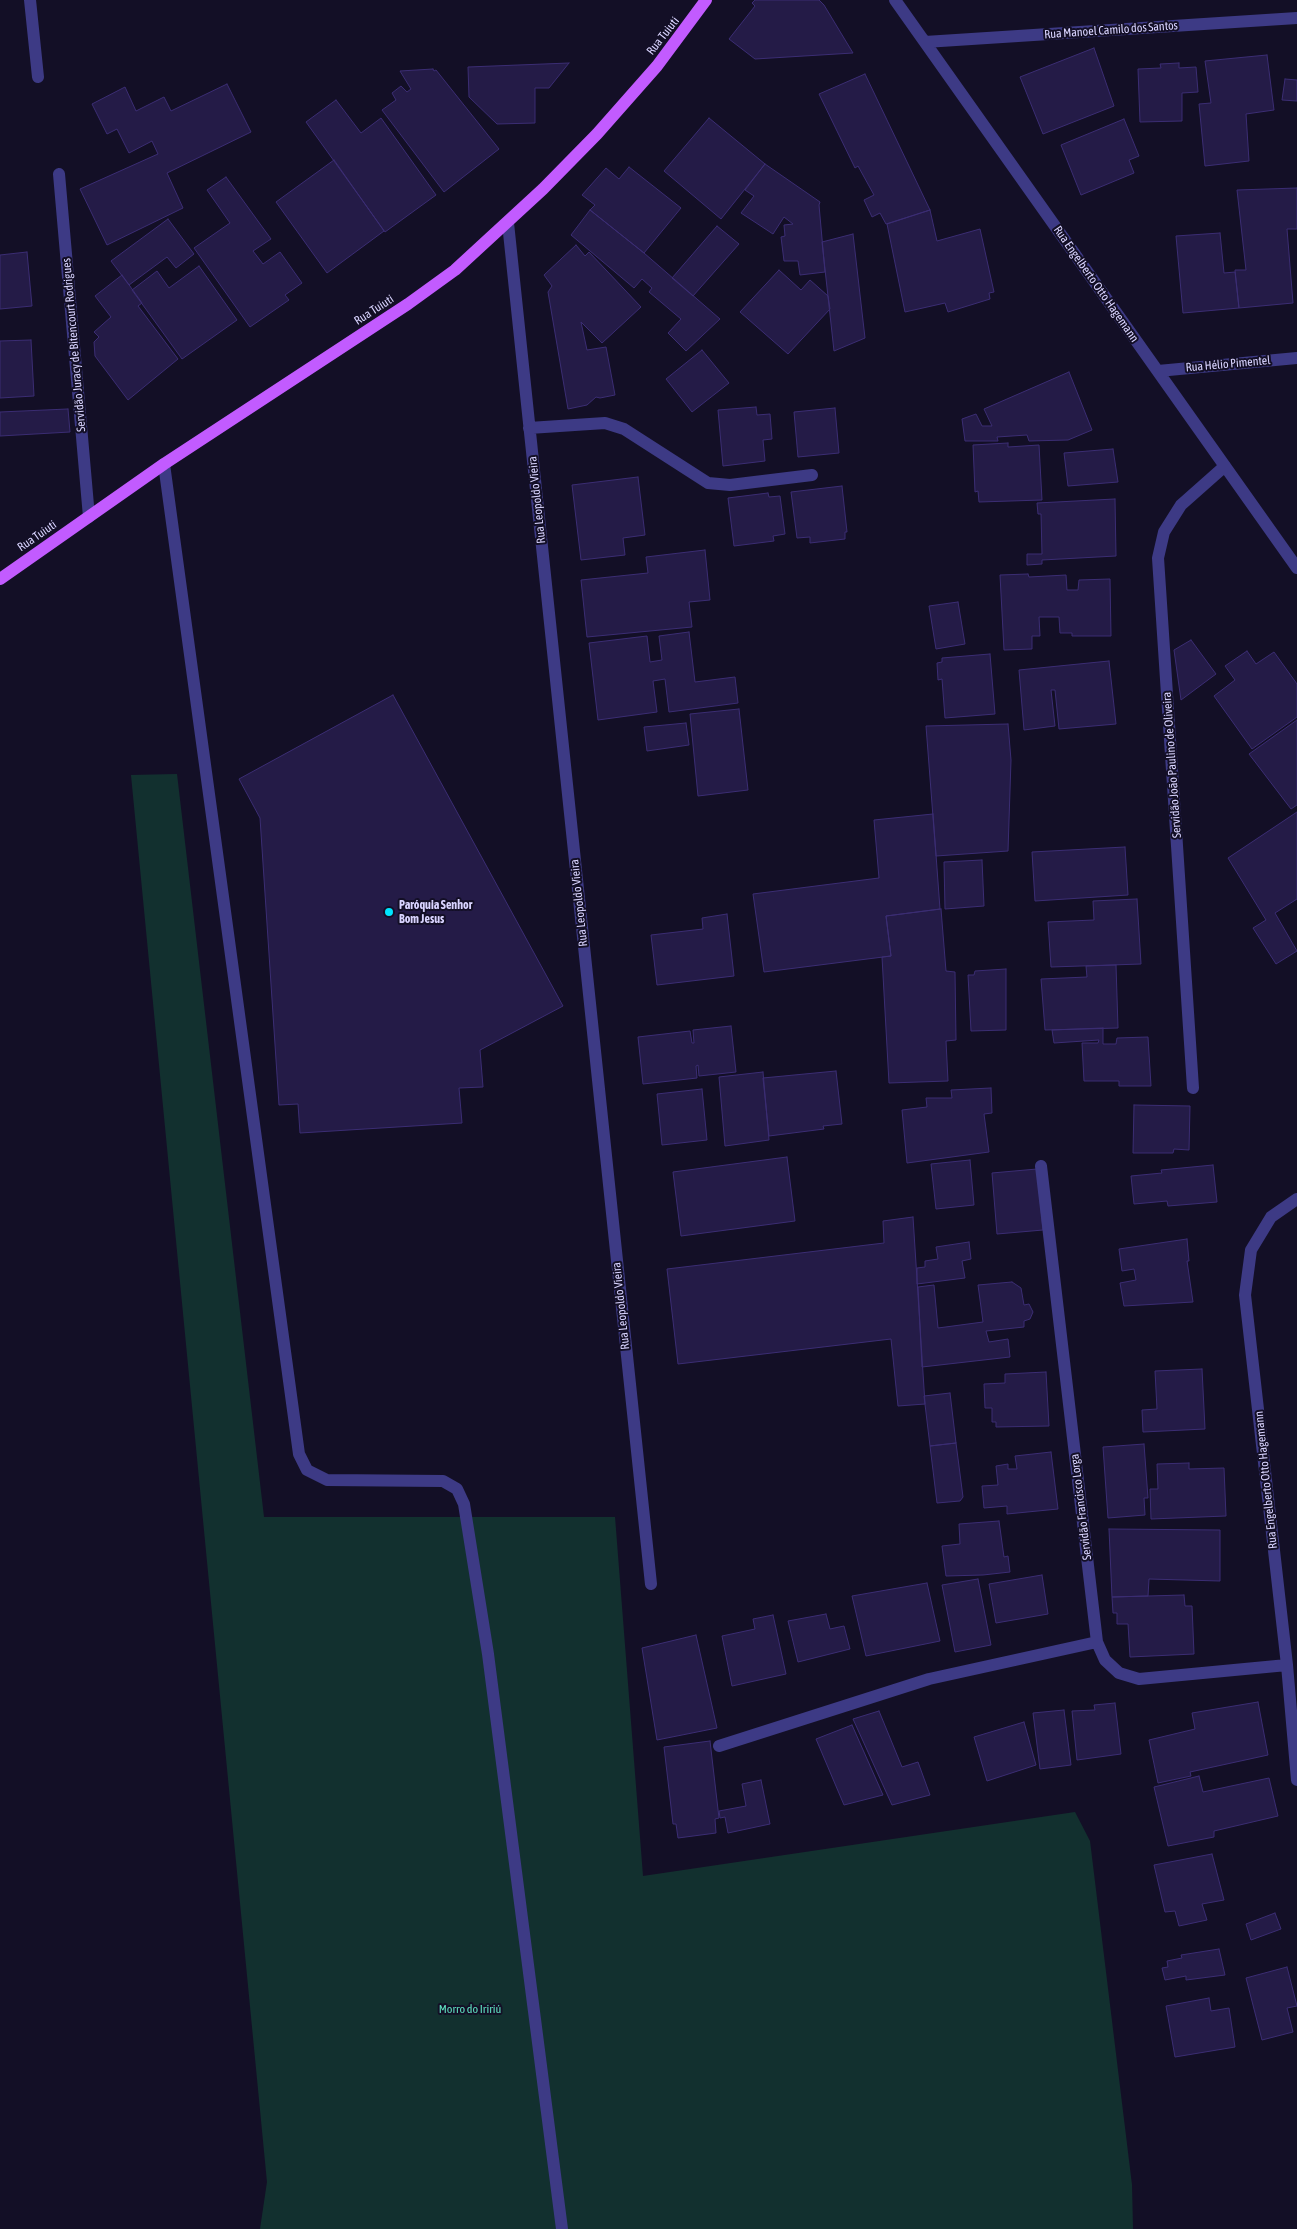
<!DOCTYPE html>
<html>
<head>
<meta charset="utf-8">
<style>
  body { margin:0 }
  canvas { display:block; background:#130f26 }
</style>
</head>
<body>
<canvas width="1297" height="2229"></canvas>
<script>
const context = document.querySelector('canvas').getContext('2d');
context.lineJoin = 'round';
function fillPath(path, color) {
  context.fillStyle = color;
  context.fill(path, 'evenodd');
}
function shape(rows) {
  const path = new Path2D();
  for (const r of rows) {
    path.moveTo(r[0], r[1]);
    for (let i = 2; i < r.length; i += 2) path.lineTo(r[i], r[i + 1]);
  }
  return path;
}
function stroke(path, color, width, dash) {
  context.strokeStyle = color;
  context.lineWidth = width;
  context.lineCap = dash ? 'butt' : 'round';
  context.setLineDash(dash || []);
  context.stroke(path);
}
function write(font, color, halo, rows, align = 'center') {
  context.font = font + ' "Asap Condensed",sans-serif';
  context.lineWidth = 4;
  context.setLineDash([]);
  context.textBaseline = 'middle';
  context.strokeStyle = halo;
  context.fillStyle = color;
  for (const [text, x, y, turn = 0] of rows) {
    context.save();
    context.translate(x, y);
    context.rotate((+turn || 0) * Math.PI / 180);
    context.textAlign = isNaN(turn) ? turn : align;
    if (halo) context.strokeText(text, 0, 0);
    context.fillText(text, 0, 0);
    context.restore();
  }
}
fillPath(shape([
  [177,774,264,1517,615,1517,643,1876,1075,1812,1090,1841,1132,2185,1133,2229,260,2229,267,2182,131,775]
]), '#12302f');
const building = shape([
  [755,0,819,0,824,5,853,53,755,59,729,39,755,6,752,3,755,0],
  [1094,48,1114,106,1043,134,1020,77,1094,48],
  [1267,55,1274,110,1246,114,1249,161,1205,166,1199,104,1211,103,1205,61,1267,55],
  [569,63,549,88,535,88,535,123,497,124,469,97,468,67,569,63],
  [1179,63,1179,68,1196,67,1198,92,1182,93,1182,121,1140,122,1138,69,1161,68,1160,64,1179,63],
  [433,69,434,71,436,70,499,149,444,192,382,110,396,100,392,93,401,86,407,92,411,89,400,71,433,69],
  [865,74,930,210,886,224,880,213,872,217,864,200,874,195,858,166,855,168,819,94,865,74],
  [1285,79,1297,80,1297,101,1282,100,1285,79],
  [227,84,251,132,167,173,183,208,107,245,80,189,158,154,152,141,129,153,117,129,107,134,92,104,125,87,136,111,164,97,171,111,227,84],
  [336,100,361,133,381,118,436,195,385,232,306,122,336,100],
  [709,118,765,164,721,219,664,171,709,118],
  [1124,119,1139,156,1129,160,1134,173,1081,195,1061,145,1124,119],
  [334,160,384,231,327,273,276,202,334,160],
  [765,164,820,202,819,205,825,272,800,275,798,261,784,261,781,237,785,236,784,225,793,224,784,217,773,234,741,213,754,196,745,190,765,164],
  [629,167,681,208,644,253,590,210,595,205,582,195,606,168,619,179,629,167],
  [226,177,271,239,253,251,263,264,280,252,302,283,285,295,289,300,250,327,194,248,230,223,207,190,226,177],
  [1297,188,1297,229,1287,229,1293,303,1239,308,1235,270,1246,270,1237,190,1297,188],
  [590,210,644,253,720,319,686,351,668,333,681,319,649,292,652,288,642,279,634,288,571,235,590,210],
  [930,210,937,241,980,229,994,292,989,293,990,299,948,312,945,303,905,312,887,224,930,210],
  [168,219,194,254,176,268,167,257,129,285,111,261,168,219],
  [717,226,739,244,693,296,672,278,717,226],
  [1220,233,1224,273,1235,272,1239,308,1183,313,1176,236,1220,233],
  [853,234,865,338,834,351,822,242,853,234],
  [576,245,585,256,589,252,641,307,602,343,581,322,587,350,606,347,615,395,600,398,596,397,587,405,568,409,548,292,552,286,544,275,576,245],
  [27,252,32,306,0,309,0,255,27,252],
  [199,266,237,320,182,359,132,290,157,271,169,288,199,266],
  [779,270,801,290,810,280,828,296,830,309,788,354,740,312,779,270],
  [122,275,142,303,138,306,178,359,128,400,95,356,94,342,99,337,94,332,111,317,95,296,122,275],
  [31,340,34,396,0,398,0,341,31,340],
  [702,350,729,383,692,412,666,379,702,350],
  [1069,372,1092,430,1068,440,1029,441,1027,435,997,437,998,441,965,441,962,419,976,414,982,426,992,426,984,409,1069,372],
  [756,407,757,415,770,414,772,439,763,440,765,461,723,466,718,410,756,407],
  [835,408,839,453,798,457,794,412,835,408],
  [68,409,70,432,0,436,0,412,68,409],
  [1008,443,1008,447,1039,445,1042,500,979,502,978,491,975,492,973,445,1008,443],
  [1113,449,1118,482,1068,486,1064,453,1113,449],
  [638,477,645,535,623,538,625,555,581,560,572,485,638,477],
  [842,486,847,532,845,532,845,539,810,543,810,537,797,538,791,492,842,486],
  [768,493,769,497,780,496,785,534,773,536,774,541,734,546,728,498,768,493],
  [1115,499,1116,556,1042,560,1042,564,1027,565,1027,554,1042,554,1041,514,1038,514,1037,503,1115,499],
  [705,550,710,600,689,602,692,627,587,637,581,580,648,573,646,557,705,550],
  [1028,574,1029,577,1066,575,1067,590,1078,590,1079,580,1110,579,1111,636,1072,636,1072,633,1060,633,1059,617,1039,617,1040,636,1032,636,1032,649,1004,650,1000,575,1028,574],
  [958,602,965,644,936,649,929,606,958,602],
  [689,632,695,682,735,677,738,703,669,712,665,679,653,681,657,712,598,720,589,643,647,636,650,662,662,660,659,636,689,632],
  [1191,640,1216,674,1181,700,1174,650,1191,640],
  [1247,651,1256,664,1274,652,1297,684,1297,717,1252,749,1214,696,1235,680,1225,666,1247,651],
  [990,654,995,714,945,718,942,679,938,680,937,663,942,662,942,658,990,654],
  [1109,661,1116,724,1059,729,1055,690,1051,690,1055,726,1024,730,1019,670,1109,661],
  [393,695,563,1006,480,1050,483,1087,459,1088,462,1123,300,1133,298,1104,279,1105,260,818,239,779,393,695],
  [739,709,748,790,698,796,690,714,739,709],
  [1297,720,1297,805,1291,809,1249,754,1297,720],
  [686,723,689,745,647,751,644,727,686,723],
  [1008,724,1011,760,1008,851,936,856,926,726,1008,724],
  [1297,812,1297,899,1275,913,1297,951,1276,964,1253,928,1266,920,1228,858,1297,812],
  [933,814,940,909,886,916,891,956,764,972,753,894,879,878,874,820,933,814],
  [1125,847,1128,895,1035,901,1032,852,1125,847],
  [982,860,984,906,945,909,944,862,982,860],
  [1137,899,1141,964,1051,967,1048,922,1094,920,1093,901,1137,899],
  [941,909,946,971,955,972,956,1040,946,1041,948,1081,889,1083,882,957,891,956,886,916,941,909],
  [727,914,734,976,657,985,651,935,703,929,702,918,727,914],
  [1116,965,1118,1028,1045,1030,1041,979,1087,977,1086,966,1116,965],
  [1006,969,1006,1030,971,1031,968,975,974,975,975,971,1006,969],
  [731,1026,736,1072,699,1076,698,1065,696,1066,697,1078,643,1084,638,1037,690,1031,692,1043,694,1043,693,1030,731,1026],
  [1103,1028,1103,1044,1116,1044,1117,1038,1148,1037,1151,1086,1119,1086,1119,1081,1084,1081,1082,1043,1098,1043,1099,1040,1054,1043,1052,1030,1103,1028],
  [836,1071,842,1124,823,1126,824,1129,769,1136,763,1078,836,1071],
  [763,1072,769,1140,725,1146,719,1077,763,1072],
  [991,1088,992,1113,984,1114,989,1152,907,1163,902,1110,927,1107,926,1098,952,1098,951,1090,991,1088],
  [702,1089,707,1140,662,1145,657,1094,702,1089],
  [1134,1105,1190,1106,1189,1150,1174,1149,1173,1153,1133,1153,1134,1105],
  [787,1157,795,1221,681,1236,673,1172,787,1157],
  [970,1160,974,1205,936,1209,931,1164,970,1160],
  [1213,1165,1217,1202,1168,1206,1167,1201,1134,1204,1131,1176,1162,1173,1161,1170,1213,1165],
  [1037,1169,1043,1230,997,1234,992,1173,1037,1169],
  [913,1217,925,1404,898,1406,891,1339,678,1364,667,1269,884,1243,883,1221,913,1217],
  [1187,1239,1189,1261,1187,1261,1193,1302,1124,1306,1120,1283,1136,1280,1134,1269,1122,1271,1119,1249,1187,1239],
  [969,1242,971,1259,962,1261,965,1278,917,1284,917,1268,925,1267,925,1261,938,1259,936,1247,969,1242],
  [1012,1282,1021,1288,1024,1305,1029,1304,1033,1312,1030,1319,1024,1321,1024,1327,986,1331,989,1342,1008,1339,1010,1357,922,1367,918,1287,934,1285,938,1328,983,1322,978,1285,1012,1282],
  [1202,1369,1205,1429,1143,1432,1142,1410,1157,1409,1155,1371,1202,1369],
  [1046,1372,1049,1426,996,1427,996,1422,992,1422,992,1408,985,1408,984,1384,1005,1383,1005,1374,1046,1372],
  [950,1393,956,1443,930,1446,924,1396,950,1393],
  [956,1443,963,1497,960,1501,937,1503,930,1446,956,1443],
  [1144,1444,1148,1498,1144,1498,1145,1515,1108,1518,1103,1447,1144,1444],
  [1051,1452,1058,1509,1007,1514,1007,1506,984,1508,982,1486,998,1485,996,1466,1008,1464,1008,1469,1017,1469,1015,1456,1051,1452],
  [1189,1463,1189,1469,1224,1468,1226,1516,1151,1519,1150,1489,1158,1489,1157,1464,1189,1463],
  [999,1521,1004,1557,1008,1556,1010,1572,983,1575,946,1576,942,1546,960,1544,959,1524,999,1521],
  [1109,1529,1220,1530,1220,1581,1149,1579,1148,1596,1112,1597,1109,1529],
  [1042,1575,1048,1614,996,1623,989,1584,1042,1575],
  [978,1579,991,1645,955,1652,942,1585,978,1579],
  [927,1583,940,1641,866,1656,852,1596,927,1583],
  [1184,1595,1185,1606,1192,1606,1194,1654,1130,1657,1128,1624,1117,1624,1117,1613,1113,1613,1112,1597,1184,1595],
  [826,1614,830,1629,844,1626,850,1649,798,1662,788,1621,826,1614],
  [773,1615,786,1674,732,1686,722,1636,755,1629,753,1619,773,1615],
  [696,1635,717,1728,657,1740,642,1648,696,1635],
  [1258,1702,1268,1755,1190,1772,1191,1776,1158,1783,1149,1740,1195,1729,1192,1713,1258,1702],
  [1115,1703,1121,1754,1077,1760,1072,1711,1095,1710,1094,1705,1115,1703],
  [1064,1710,1071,1765,1040,1769,1033,1713,1064,1710],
  [879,1711,902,1767,918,1762,930,1795,892,1805,853,1719,879,1711],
  [1024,1722,1036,1765,987,1781,974,1737,1024,1722],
  [852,1725,883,1795,844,1805,816,1739,852,1725],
  [710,1741,719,1818,715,1819,716,1833,678,1838,676,1824,673,1824,664,1747,710,1741],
  [1199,1776,1203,1792,1269,1778,1278,1816,1214,1831,1214,1837,1168,1846,1154,1787,1199,1776],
  [761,1780,770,1824,728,1833,725,1817,720,1818,719,1811,746,1806,742,1784,761,1780],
  [1212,1854,1224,1900,1202,1904,1207,1920,1179,1926,1175,1911,1165,1912,1154,1865,1212,1854],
  [1275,1913,1281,1929,1251,1940,1246,1924,1275,1913],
  [1219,1949,1225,1975,1186,1980,1186,1976,1165,1980,1162,1968,1168,1967,1167,1961,1182,1958,1181,1955,1219,1949],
  [1287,1967,1297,2006,1287,2008,1293,2032,1262,2040,1246,1978,1287,1967],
  [1209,1998,1211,2011,1229,2008,1235,2047,1175,2057,1166,2006,1209,1998]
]);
fillPath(building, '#241b47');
stroke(building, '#3b2d73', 1);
stroke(shape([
  [164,464,299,1454,307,1470,327,1480,443,1481,457,1489,464,1504,488,1654,562,2229]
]), '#3d3a85', 12);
stroke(shape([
  [30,0,38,77],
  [895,0,1297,568],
  [925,42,1297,18],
  [59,174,89,517],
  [508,223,651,1584],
  [1158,371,1297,358],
  [529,428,605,423,624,429,708,483,730,485,812,475],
  [1193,1088,1158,558,1164,532,1181,505,1225,466],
  [1041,1166,1097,1642,1105,1660,1119,1673,1139,1679,1287,1665],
  [1297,1199,1271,1217,1251,1250,1245,1295,1287,1665,1297,1780],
  [719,1746,929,1679,1097,1642]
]), '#3d3a85', 12);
stroke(shape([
  [0,579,164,464,408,304,455,270,543,189,597,134,657,66,706,0]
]), '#c25bff', 12);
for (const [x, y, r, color] of [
  [389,912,5,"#00e5ff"]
]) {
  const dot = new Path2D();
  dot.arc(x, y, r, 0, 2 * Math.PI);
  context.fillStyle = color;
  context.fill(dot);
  stroke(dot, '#130f26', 2);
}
write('12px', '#d9d4ff', '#130f26', [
  ["Rua Manoel Camilo dos Santos",1111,30,-4],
  ["Rua Tuiuti",663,36,-52],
  ["Rua Engelberto Otto Hagemann",1096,284,55],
  ["Rua Tuiuti",374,310,-33],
  ["Servidão Juracy de Bitencourt Rodrigues",74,345,-95],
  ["Rua Hélio Pimentel",1228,364,-5],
  ["Rua Leopoldo Vieira",537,500,-96],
  ["Rua Tuiuti",37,536,-35],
  ["Servidão João Paulino de Oliveira",1172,765,-94],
  ["Rua Leopoldo Vieira",579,903,-96],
  ["Rua Leopoldo Vieira",621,1306,-96],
  ["Rua Engelberto Otto Hagemann",1266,1480,-96],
  ["Servidão Francisco Lorga",1081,1507,-97]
]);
write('bold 12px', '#d9d4ff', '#130f26', [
  ["Paróquia Senhor",399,905],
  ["Bom Jesus",399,919]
], 'left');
write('12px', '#5fe0c0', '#130f26', [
  ["Morro do Iririú",470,2009]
]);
</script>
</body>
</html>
